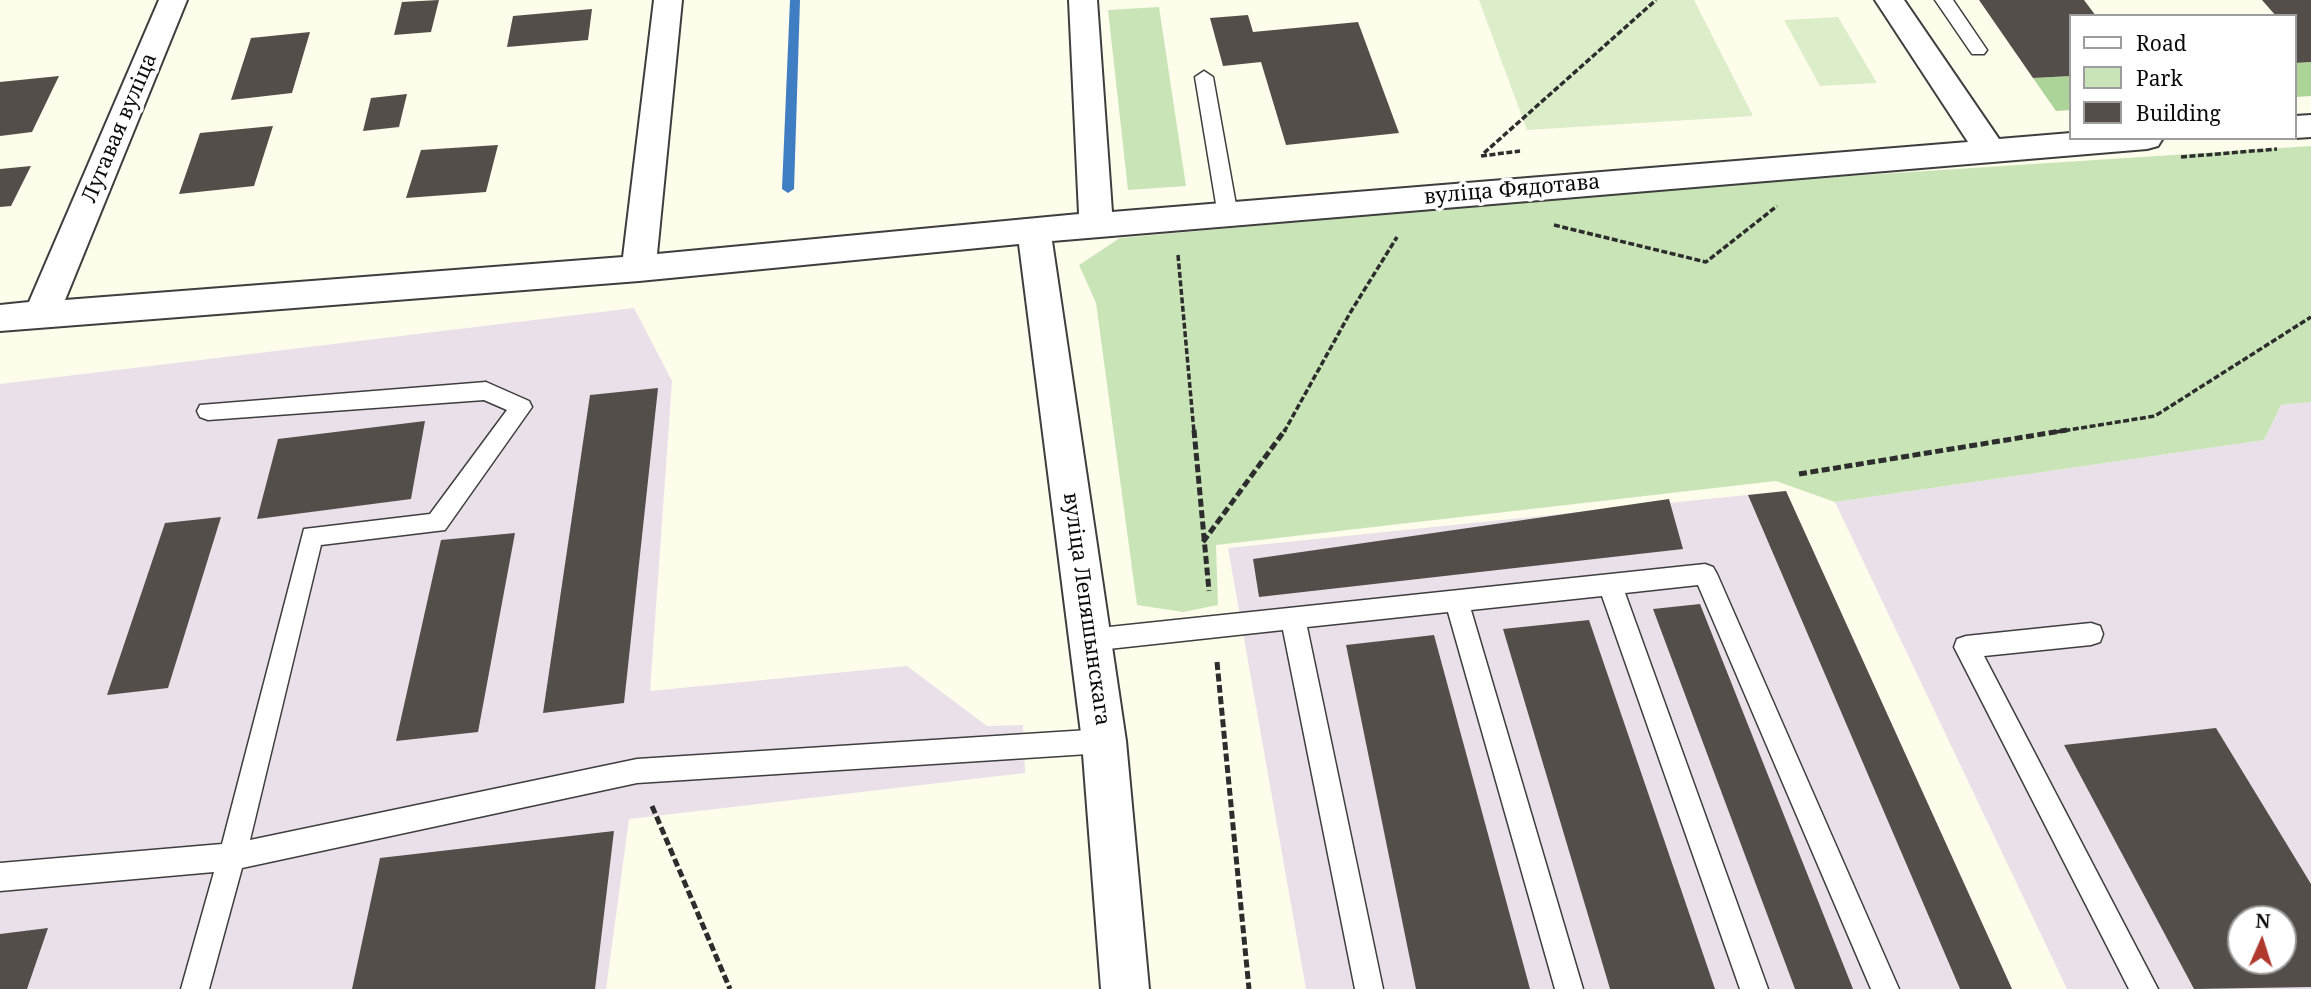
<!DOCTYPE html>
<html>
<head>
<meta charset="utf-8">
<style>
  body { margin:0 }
  #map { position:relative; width:2311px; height:989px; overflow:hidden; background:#fefceb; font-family:"Noto Serif",serif }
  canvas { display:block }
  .legend { position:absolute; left:2069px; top:14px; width:228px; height:126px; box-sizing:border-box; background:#fff; border:2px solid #9d9d9d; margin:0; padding:9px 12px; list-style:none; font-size:21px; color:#0b0b0b }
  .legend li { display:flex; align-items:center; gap:14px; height:35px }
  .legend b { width:35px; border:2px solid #9d9d9d }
  .north { position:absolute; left:2227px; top:905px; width:70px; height:70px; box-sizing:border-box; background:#fff; border:2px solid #9d9d9d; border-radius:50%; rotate:3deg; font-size:19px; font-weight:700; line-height:28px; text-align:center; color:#0b0b0b }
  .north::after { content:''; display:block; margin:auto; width:24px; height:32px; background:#b0392e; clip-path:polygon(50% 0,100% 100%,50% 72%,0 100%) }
</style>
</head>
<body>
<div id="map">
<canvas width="2311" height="989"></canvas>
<ul class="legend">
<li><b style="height:9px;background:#fff"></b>Road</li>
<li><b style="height:19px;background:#c9e5b8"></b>Park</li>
<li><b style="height:19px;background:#534e49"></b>Building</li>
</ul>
<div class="north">N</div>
</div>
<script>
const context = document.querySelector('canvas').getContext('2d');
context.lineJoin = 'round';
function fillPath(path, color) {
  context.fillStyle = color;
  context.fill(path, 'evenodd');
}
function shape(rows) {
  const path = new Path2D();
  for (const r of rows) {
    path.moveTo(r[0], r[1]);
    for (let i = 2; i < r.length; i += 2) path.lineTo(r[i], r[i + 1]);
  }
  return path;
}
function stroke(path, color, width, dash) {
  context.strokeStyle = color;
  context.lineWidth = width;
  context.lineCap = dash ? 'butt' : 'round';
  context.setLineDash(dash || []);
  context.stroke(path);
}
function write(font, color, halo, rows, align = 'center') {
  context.font = font + ' "Noto Serif",serif';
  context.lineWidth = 7;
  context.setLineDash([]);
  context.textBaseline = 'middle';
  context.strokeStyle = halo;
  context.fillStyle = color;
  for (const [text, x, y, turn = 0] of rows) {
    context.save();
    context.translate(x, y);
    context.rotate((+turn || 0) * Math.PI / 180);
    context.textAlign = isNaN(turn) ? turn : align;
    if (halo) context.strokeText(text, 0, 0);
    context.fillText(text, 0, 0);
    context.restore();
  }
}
fillPath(shape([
  [634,308,672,381,650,691,907,666,987,726,1023,725,1025,773,629,819,606,989,0,989,0,384],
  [2311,402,2311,989,2067,989,1835,502,2264,440,2281,405],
  [2241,919,2283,919,2283,961,2241,961],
  [1786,491,2012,989,1306,989,1228,548]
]), '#eae0ea');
fillPath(shape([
  [1159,7,1186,186,1128,190,1108,10],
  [2311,146,2311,402,2281,405,2264,440,1835,502,1776,481,1216,545,1218,605,1183,612,1137,605,1096,303,1079,265,1120,238,1695,186]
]), '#c9e5b8');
fillPath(shape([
  [2311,62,2311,96,2295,97,2295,63],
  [2071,76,2071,110,2056,111,2033,78]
]), '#acd498');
fillPath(shape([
  [1479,0,1694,0,1753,116,1527,130],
  [1838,17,1877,83,1820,86,1784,20]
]), '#dcedc9');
fillPath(shape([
  [790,0,800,0,794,189,788,193,782,189,790,0]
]), '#407ec3');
fillPath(shape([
  [439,0,431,32,394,35,402,2],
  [1979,0,2084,0,2096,16,2071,16,2071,76,2033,78],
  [2262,0,2311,0,2311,62,2295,63,2295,16,2276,16],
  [592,9,588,40,507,47,513,16],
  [1248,15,1253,32,1358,22,1399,133,1286,145,1261,62,1223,66,1210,18],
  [310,32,292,93,231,100,251,38],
  [59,76,32,132,0,136,0,82],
  [407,94,399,127,363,131,371,98],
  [273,126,254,186,179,194,200,133],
  [498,145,486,192,406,198,421,150],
  [31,166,11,206,0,207,0,169],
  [658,388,624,703,543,713,590,395],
  [425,421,411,499,257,519,278,439],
  [1786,491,2012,989,1960,989,1748,495],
  [1669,499,1683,549,1259,597,1253,559],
  [221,517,168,688,107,695,165,523],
  [515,533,478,732,396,741,441,540],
  [1700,604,1853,989,1795,989,1653,609],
  [1589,620,1715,989,1610,989,1503,629],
  [1434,635,1530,989,1416,989,1346,645],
  [2216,728,2311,884,2311,987,2194,989,2064,745],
  [2241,919,2283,919,2283,961,2241,961],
  [614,831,595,989,352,989,380,858],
  [48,928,27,989,0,989,0,934]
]), '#534e49');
const lane = shape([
  [1935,0,1953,0,1987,50,1984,54,1972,54,1935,0],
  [1204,71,1213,77,1238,216,1228,223,1218,216,1195,77,1204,71],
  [486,382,529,401,532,407,445,530,321,545,250,840,637,759,1104,729,1113,732,1117,741,1113,750,1104,753,637,783,242,868,209,989,181,989,214,872,0,891,0,863,222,844,304,529,430,514,507,410,484,400,208,420,200,417,197,411,200,405,486,382],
  [1705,564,1713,567,1717,574,1899,989,1871,989,1698,585,1625,593,1768,989,1740,989,1602,596,1471,610,1583,989,1555,989,1448,612,1307,627,1383,989,1355,989,1283,630,1090,651,1081,648,1078,640,1081,632,1090,629,1705,564],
  [2091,623,2100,626,2103,634,2100,642,2091,645,1984,656,2158,989,2129,989,1954,647,1957,639,1966,636,2091,623]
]);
const street = shape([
  [159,0,187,0,65,300,623,257,654,0,682,0,657,254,1079,214,1069,0,1097,0,1112,212,1968,142,1875,0,1904,0,1999,139,2071,133,2071,138,2163,138,2158,146,2147,149,1052,241,1126,741,1149,989,1101,989,1082,741,1019,244,639,281,0,331,0,305,29,302,159,0],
  [2311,115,2311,137,2295,138,2295,116,2311,115]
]);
stroke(lane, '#3e3e3e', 3);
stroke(street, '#3e3e3e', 4);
stroke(shape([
  [1484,153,1656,0],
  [1481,156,1520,151],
  [2181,157,2277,149],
  [1554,225,1706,262,1777,206],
  [1178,255,1194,432],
  [1284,432,1350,313,1397,237],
  [2056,432,2155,416,2311,317]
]), '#2d2d2d', 3.5, [6, 2.5]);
stroke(shape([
  [1194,430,1209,591],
  [1799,474,2067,430],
  [1203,542,1285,430],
  [1217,662,1249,989],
  [652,806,730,989]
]), '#2d2d2d', 5, [8, 3.5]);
fillPath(lane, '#fff');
fillPath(street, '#fff');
write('21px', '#0b0b0b', '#fff', [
  ["Лугавая вуліца",120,128,-67],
  ["вуліца Фядотава",1512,190,-5],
  ["вуліца Лепяшынскага",1086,609,82]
]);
</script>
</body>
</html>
